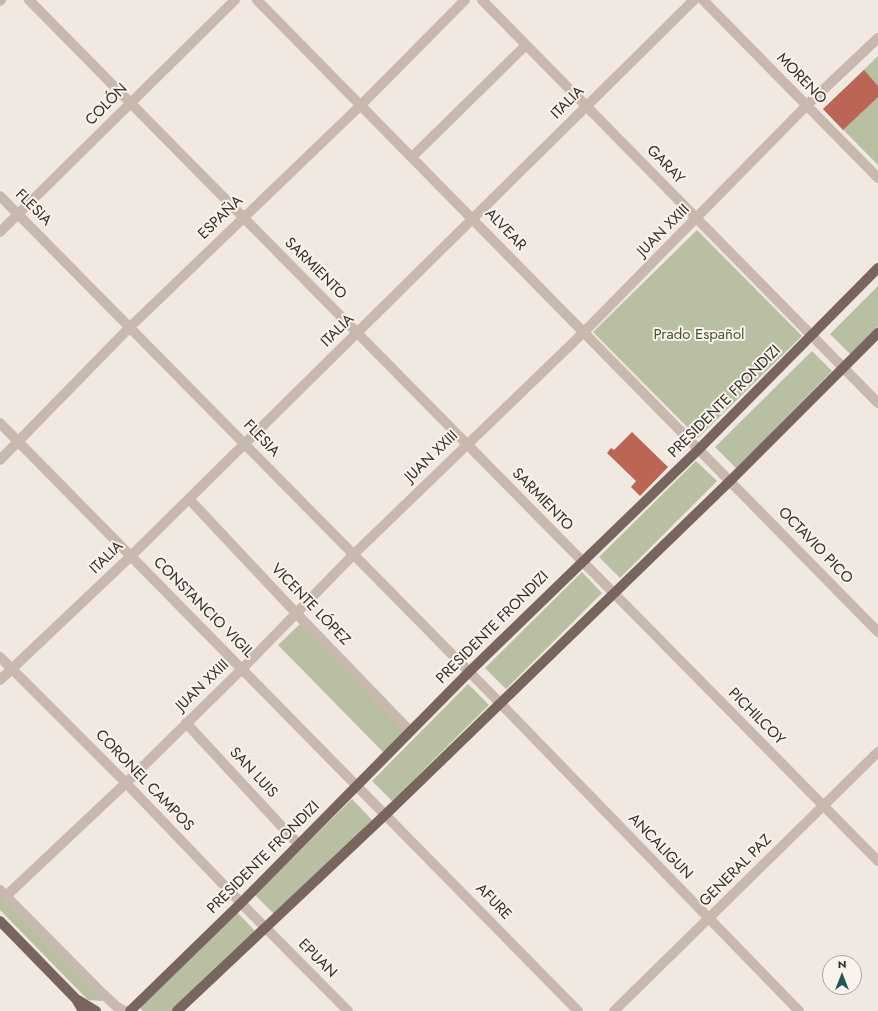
<!DOCTYPE html>
<html>
<head>
<meta charset="utf-8">
<style>
  body { margin:0 }
  #map { position:relative; width:878px; height:1011px; overflow:hidden; background:#f1e8e1; font-family:Jost,sans-serif }
  canvas { display:block }
  .north { position:absolute; left:822px; top:955px; width:40px; height:40px; box-sizing:border-box; background:#f9f3ed; border:1px solid #aca49f; border-radius:50%; rotate:0deg; font-size:11px; font-weight:700; line-height:16px; text-align:center; color:#382e2b }
  .north::after { content:''; display:block; margin:auto; width:14px; height:18px; background:#245655; clip-path:polygon(50% 0,100% 100%,50% 72%,0 100%) }
</style>
</head>
<body>
<div id="map">
<canvas width="878" height="1011"></canvas>
<div class="north">N</div>
</div>
<script>
const context = document.querySelector('canvas').getContext('2d');
context.lineJoin = 'round';
function fillPath(path, color) {
  context.fillStyle = color;
  context.fill(path, 'evenodd');
}
function shape(rows) {
  const path = new Path2D();
  for (const r of rows) {
    path.moveTo(r[0], r[1]);
    for (let i = 2; i < r.length; i += 2) path.lineTo(r[i], r[i + 1]);
  }
  return path;
}
function stroke(path, color, width, dash) {
  context.strokeStyle = color;
  context.lineWidth = width;
  context.lineCap = dash ? 'butt' : 'round';
  context.setLineDash(dash || []);
  context.stroke(path);
}
function write(font, color, halo, rows, align = 'center') {
  context.font = font + ' Jost,sans-serif';
  context.lineWidth = 4;
  context.setLineDash([]);
  context.textBaseline = 'middle';
  context.strokeStyle = halo;
  context.fillStyle = color;
  for (const [text, x, y, turn = 0] of rows) {
    context.save();
    context.translate(x, y);
    context.rotate((+turn || 0) * Math.PI / 180);
    context.textAlign = isNaN(turn) ? turn : align;
    if (halo) context.strokeText(text, 0, 0);
    context.fillText(text, 0, 0);
    context.restore();
  }
}
fillPath(shape([
  [878,56,878,165,823,109],
  [697,230,802,336,698,438,593,332],
  [878,286,878,327,850,354,830,334],
  [812,351,832,371,736,468,715,447],
  [696,461,717,481,620,578,599,557],
  [582,572,602,593,506,689,485,668],
  [300,624,406,731,384,753,278,645],
  [468,684,489,705,392,801,372,781],
  [352,799,372,820,276,916,255,895],
  [0,896,103,1001,88,1000,0,910],
  [235,910,255,931,175,1011,143,1011,138,1006]
]), '#b8bfa2');
fillPath(shape([
  [864,70,878,86,878,97,843,130,823,109],
  [632,432,668,467,640,496,631,487,636,481,607,453,611,448,614,450]
]), '#b65');
stroke(shape([
  [29,0,878,861],
  [257,0,878,632],
  [482,0,878,403],
  [703,0,878,178],
  [0,1,1,0],
  [412,157,526,45],
  [0,196,500,703,799,1011],
  [0,232,235,0],
  [0,423,578,1011],
  [0,460,130,327,361,105,465,0],
  [189,499,296,613,410,731],
  [0,657,126,783,241,903,348,1011],
  [0,680,131,556,694,0],
  [186,723,298,844],
  [0,890,103,994,116,1006,124,1011,130,1011],
  [6,896,126,783,242,669,354,554,584,332,806,106,878,38],
  [614,1011,878,752]
]), '#c9b8ae', 10);
stroke(shape([
  [0,921,76,999,83,1011],
  [78,1000,96,1011],
  [130,1011,241,903,469,672,699,449,878,268],
  [177,1011,386,814,730,481,878,333]
]), '#78655e', 10);
write('15px', '#382e2b', '#f9f3ed', [
  ["MORENO",801,79,46],
  ["ITALIA",568,103,-45],
  ["COLÓN",107,105,-45],
  ["GARAY",665,165,46],
  ["FLESIA",33,208,45],
  ["ESPAÑA",221,218,-44],
  ["ALVEAR",505,230,46],
  ["JUAN XXIII",664,231,-45],
  ["SARMIENTO",315,269,45],
  ["ITALIA",338,331,-45],
  ["PRESIDENTE FRONDIZI",725,402,-45],
  ["FLESIA",261,439,46],
  ["JUAN XXIII",432,457,-44],
  ["SARMIENTO",542,500,46],
  ["OCTAVIO PICO",815,546,46],
  ["ITALIA",107,558,-44],
  ["VICENTE LÓPEZ",310,605,46],
  ["CONSTANCIO VIGIL",203,608,45],
  ["PRESIDENTE FRONDIZI",493,628,-45],
  ["JUAN XXIII",203,686,-44],
  ["PICHILCOY",756,717,45],
  ["SAN LUIS",253,773,47],
  ["CORONEL CAMPOS",144,781,46],
  ["ANCALIGUN",660,847,46],
  ["PRESIDENTE FRONDIZI",264,858,-45],
  ["GENERAL PAZ",736,871,-45],
  ["AFURE",493,902,46],
  ["EPUAN",317,959,45]
]);
write('15px', '#4a5431', '#f9f3ed', [
  ["Prado Español",699,335]
]);
</script>
</body>
</html>
